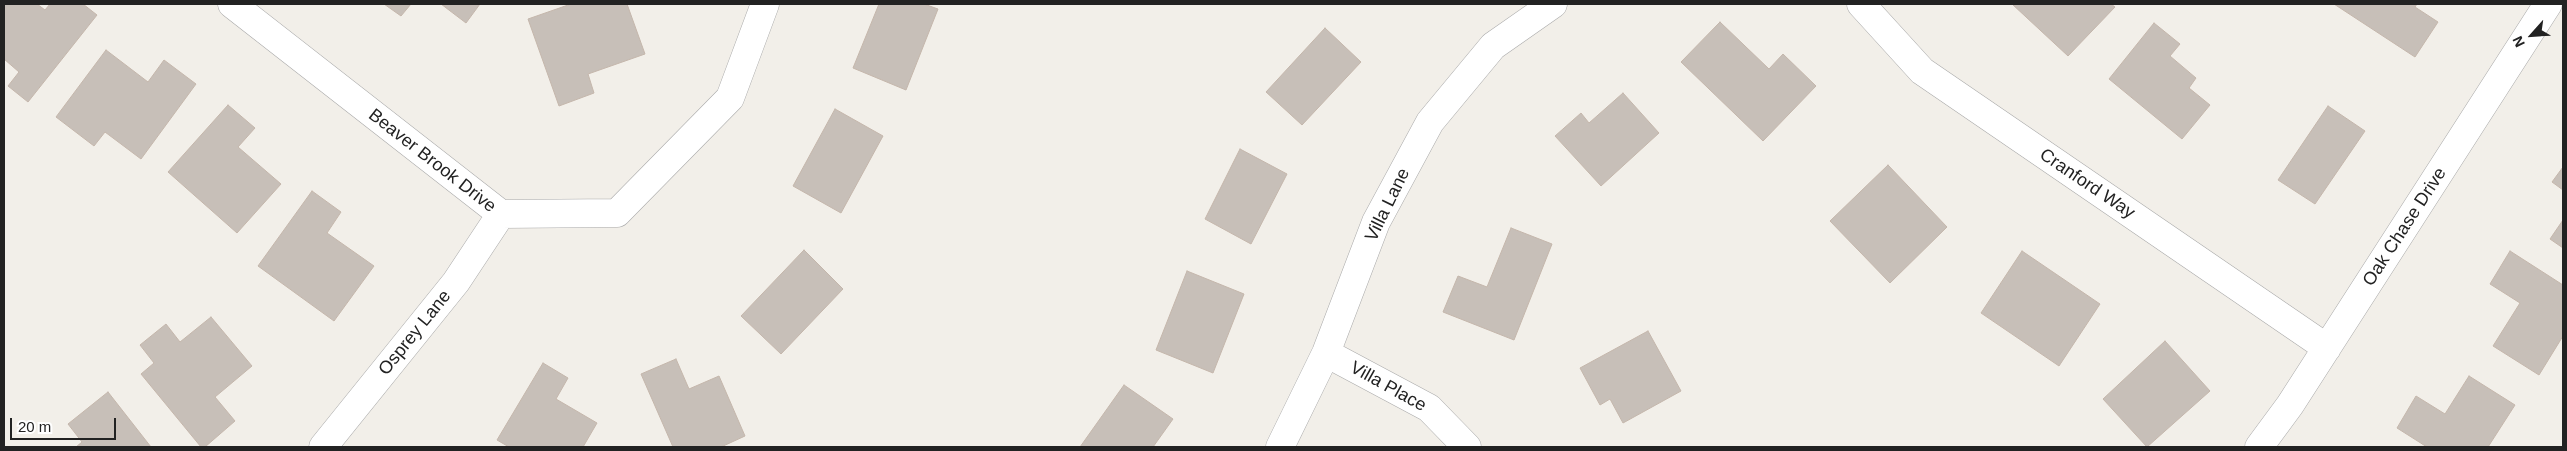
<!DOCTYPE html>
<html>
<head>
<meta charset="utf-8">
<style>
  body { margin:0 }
  #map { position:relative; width:2567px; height:451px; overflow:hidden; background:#f2efe9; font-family:Helvetica,sans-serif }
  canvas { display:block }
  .frame { position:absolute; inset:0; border:5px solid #222; pointer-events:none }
  .north { position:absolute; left:2507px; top:10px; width:50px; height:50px; -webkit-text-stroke:4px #fff; paint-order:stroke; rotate:244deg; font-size:14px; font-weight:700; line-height:20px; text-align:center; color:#222 }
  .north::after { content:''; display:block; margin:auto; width:18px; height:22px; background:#222; clip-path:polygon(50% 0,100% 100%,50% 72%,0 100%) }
  .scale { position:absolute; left:10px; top:418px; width:106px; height:22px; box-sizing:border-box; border:2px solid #222; border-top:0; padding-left:6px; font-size:15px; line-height:18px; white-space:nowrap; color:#222; -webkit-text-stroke:4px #fff; paint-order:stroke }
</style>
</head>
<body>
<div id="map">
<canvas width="2567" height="451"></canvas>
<div class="frame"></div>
<div class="north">N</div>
<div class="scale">20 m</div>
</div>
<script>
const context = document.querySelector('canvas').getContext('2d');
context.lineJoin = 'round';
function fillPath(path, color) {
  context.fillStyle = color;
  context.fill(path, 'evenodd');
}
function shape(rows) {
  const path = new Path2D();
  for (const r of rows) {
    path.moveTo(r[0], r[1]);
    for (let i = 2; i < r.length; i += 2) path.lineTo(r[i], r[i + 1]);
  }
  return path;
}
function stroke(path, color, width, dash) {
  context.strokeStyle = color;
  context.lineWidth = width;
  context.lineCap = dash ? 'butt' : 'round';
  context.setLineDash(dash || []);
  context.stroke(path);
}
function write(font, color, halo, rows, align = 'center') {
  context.font = font + ' Helvetica,sans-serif';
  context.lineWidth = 5;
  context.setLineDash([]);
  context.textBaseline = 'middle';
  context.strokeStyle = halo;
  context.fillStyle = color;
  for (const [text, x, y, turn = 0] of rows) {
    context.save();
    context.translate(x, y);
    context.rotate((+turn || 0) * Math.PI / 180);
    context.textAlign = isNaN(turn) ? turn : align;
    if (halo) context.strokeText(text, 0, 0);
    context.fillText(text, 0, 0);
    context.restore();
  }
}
const building = shape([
  [4,4,37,4,45,10,50,4,83,4,97,15,28,102,8,86,19,72,4,59,4,4],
  [384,4,411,4,401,16,384,4],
  [441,4,480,4,466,23,441,4],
  [571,4,627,4,645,54,588,74,594,93,559,106,528,19,571,4],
  [879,4,924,4,938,9,906,90,853,68,879,4],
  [2012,4,2111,4,2115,7,2068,56,2012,4],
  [2334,4,2417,4,2415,7,2438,22,2415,57,2334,4],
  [1720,22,1769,69,1783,54,1816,86,1763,141,1681,62,1720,22],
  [2154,23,2180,44,2170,56,2196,78,2189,88,2210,105,2182,139,2109,79,2154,23],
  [1325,28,1361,62,1302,125,1266,92,1325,28],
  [106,50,148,82,164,60,196,84,141,159,105,132,94,146,56,117,106,50],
  [1623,93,1659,133,1601,186,1555,136,1581,113,1589,123,1623,93],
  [228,105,255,128,238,147,281,184,237,233,168,172,228,105],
  [2328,106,2365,131,2315,204,2278,180,2328,106],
  [835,109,883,136,841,213,793,186,835,109],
  [1240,149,1287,174,1251,244,1205,219,1240,149],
  [1888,165,1947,227,1890,283,1830,221,1888,165],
  [2563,167,2563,190,2552,182,2563,167],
  [312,191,341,212,327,233,374,266,334,321,258,266,312,191],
  [2563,220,2563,248,2550,239,2563,220],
  [1511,228,1552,244,1514,340,1443,312,1458,276,1487,287,1511,228],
  [804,250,843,289,781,354,741,316,804,250],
  [2022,251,2100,304,2059,366,1981,313,2022,251],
  [2510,251,2563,285,2563,336,2539,375,2493,346,2520,303,2490,284,2510,251],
  [1187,271,1244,294,1213,373,1156,350,1187,271],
  [211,317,252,366,215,397,235,421,205,447,201,447,141,374,154,363,140,345,166,324,180,342,211,317],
  [1648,331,1681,391,1623,423,1610,399,1600,405,1580,368,1648,331],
  [2165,341,2210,391,2147,447,2103,399,2165,341],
  [676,359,689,389,719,376,745,436,721,447,673,447,641,374,676,359],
  [543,363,568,378,556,399,597,423,583,447,509,447,497,440,543,363],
  [2469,376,2515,405,2488,447,2427,447,2397,428,2416,396,2445,414,2469,376],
  [1124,385,1173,419,1153,447,1080,447,1124,385],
  [108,392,151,447,76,447,82,442,68,424,108,392]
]);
fillPath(building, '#c7bfb8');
stroke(building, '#c4b6ab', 1);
const minor = shape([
  [232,4,501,214,617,213,730,98,765,4],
  [1861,4,1922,71,2327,348],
  [1326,353,1429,408,1467,447],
  [323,447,456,282,501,214],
  [1280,447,1326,353,1376,222,1430,122,1493,46,1553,4],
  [2259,447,2290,405,2548,4]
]);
stroke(minor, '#a9a9a9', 29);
stroke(minor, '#fff', 28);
write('18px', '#222', '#fff', [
  ["Beaver Brook Drive",432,161,38],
  ["Cranford Way",2087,184,34],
  ["Villa Lane",1388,205,-64],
  ["Oak Chase Drive",2405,227,-57],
  ["Osprey Lane",415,333,-51],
  ["Villa Place",1388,387,29]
]);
</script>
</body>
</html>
